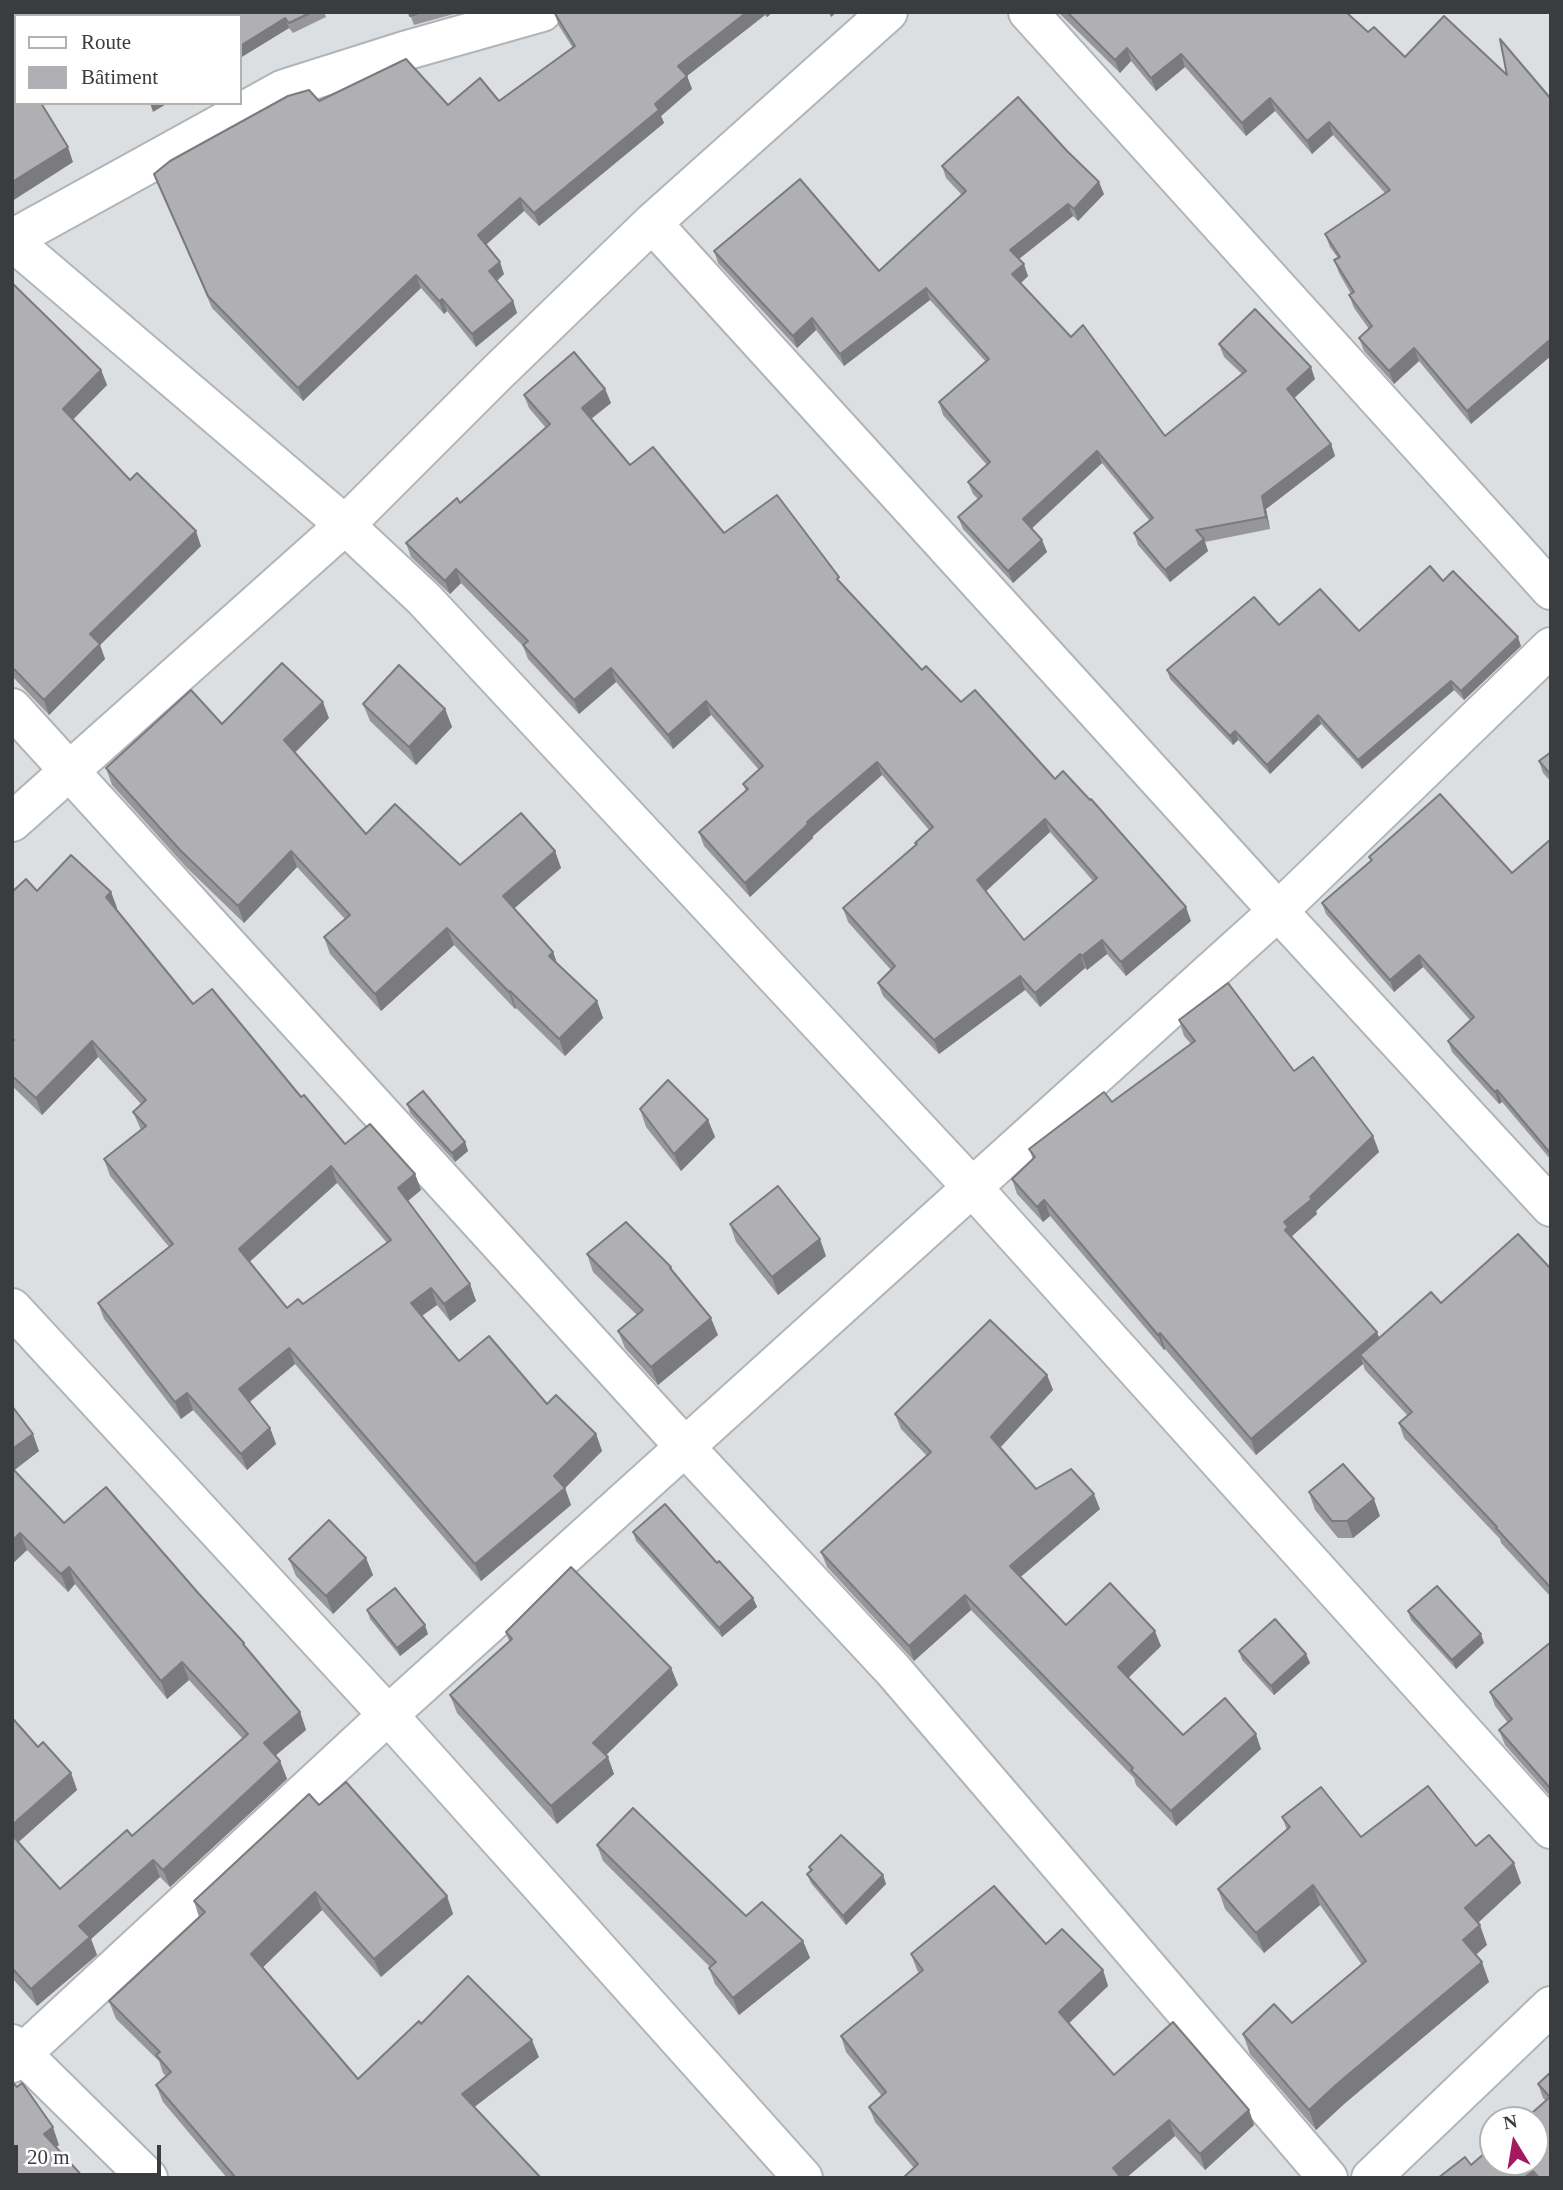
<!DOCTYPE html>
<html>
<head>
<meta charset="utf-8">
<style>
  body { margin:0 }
  #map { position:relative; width:1563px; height:2190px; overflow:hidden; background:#dbdfe2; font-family:"Times New Roman",serif }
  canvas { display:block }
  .frame { position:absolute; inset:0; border:14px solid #3b3c3e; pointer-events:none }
  .legend { position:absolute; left:14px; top:14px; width:228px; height:91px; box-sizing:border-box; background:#fff; border:2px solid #b1b1b2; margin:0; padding:9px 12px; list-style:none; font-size:21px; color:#3b3c3e }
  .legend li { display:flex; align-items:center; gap:14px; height:35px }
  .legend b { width:35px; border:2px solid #b1b1b2 }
  .north { position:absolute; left:1479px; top:2106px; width:70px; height:70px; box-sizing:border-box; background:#fff; border:2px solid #b1b1b2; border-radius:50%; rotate:349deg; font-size:19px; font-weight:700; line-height:28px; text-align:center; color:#3b3c3e }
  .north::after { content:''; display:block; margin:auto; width:24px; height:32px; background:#a41961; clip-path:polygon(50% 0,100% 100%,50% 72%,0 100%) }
  .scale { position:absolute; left:14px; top:2145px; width:147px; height:32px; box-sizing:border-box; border:4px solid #3b3c3e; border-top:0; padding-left:9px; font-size:21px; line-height:24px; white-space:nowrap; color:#3b3c3e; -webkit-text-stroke:5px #fff; paint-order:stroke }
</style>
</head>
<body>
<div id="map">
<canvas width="1563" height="2190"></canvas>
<div class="frame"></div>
<ul class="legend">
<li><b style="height:9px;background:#fff"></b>Route</li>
<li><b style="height:19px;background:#b0b0b4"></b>Bâtiment</li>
</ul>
<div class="north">N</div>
<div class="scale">20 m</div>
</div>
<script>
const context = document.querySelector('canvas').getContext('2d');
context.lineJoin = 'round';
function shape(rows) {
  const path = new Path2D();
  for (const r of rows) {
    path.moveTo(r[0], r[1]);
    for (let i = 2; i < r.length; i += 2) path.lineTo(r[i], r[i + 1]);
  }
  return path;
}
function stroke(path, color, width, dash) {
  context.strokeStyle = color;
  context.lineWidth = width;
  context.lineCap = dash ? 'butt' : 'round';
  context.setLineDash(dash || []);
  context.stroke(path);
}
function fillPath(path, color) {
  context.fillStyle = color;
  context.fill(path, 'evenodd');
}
const minor = shape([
  [1028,12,1551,590],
  [652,223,1278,911,1551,1207],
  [12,239,284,89,404,51,542,12],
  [12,241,345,525,424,599,971,1186,1551,1829],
  [12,708,685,1447,893,1670,1328,2178],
  [12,822,345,525,497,373,652,223,888,12],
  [12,1308,388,1715,803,2178],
  [12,2044,148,2178],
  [12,2063,388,1715,1278,911,1551,647],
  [1371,2178,1551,2006]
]);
stroke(minor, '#b1b5b8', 42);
stroke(minor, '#fff', 38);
fillPath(shape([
  [12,12,16,16,16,103,73,162,12,201],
  [108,12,324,12,326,17,293,33,289,28,240,58,240,16,109,16],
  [409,12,461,12,414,25],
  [554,12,773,12,767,17,765,15,687,76,692,89,661,116,664,123,539,226,524,211,486,245,504,274,497,281,513,301,517,313,476,347,447,311,444,314,421,288,303,401,212,308,154,174,319,101,448,105,499,101,573,48,559,26],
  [1058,12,1346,12,1368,32,1405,57,1507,75,1551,99,1471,424,1419,361,1394,384,1364,351,1359,338,1369,329,1354,308,1349,295,1351,294,1339,273,1334,260,1338,258,1330,247,1325,234,1385,193,1333,135,1312,154,1275,111,1246,136,1185,67,1156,91,1131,61,1120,73],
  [942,166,1104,194,1078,221,1073,216,1019,259,1028,276,1020,283,1165,436,1242,374,1224,357,1219,344,1315,379,1294,398,1331,444,1335,456,1266,509,1270,529,1205,542,1208,551,1170,582,1138,545,1134,533,1150,521,1102,463,1031,528,1042,540,1047,552,1013,583,963,529,958,517,978,499,973,494,968,482,987,465,943,415,939,402,986,362,930,300,844,366,816,330,797,348,718,263,714,251,879,271,962,195,946,178],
  [12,283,101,370,107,385,73,420,130,480,201,546,100,645,105,659,49,715,12,676],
  [605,389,611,403,591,419,630,465,724,533,841,583,922,670,1055,779,1191,921,1126,976,1107,954,1087,970,1085,968,1040,1007,1025,990,939,1054,883,996,878,983,891,970,848,922,843,908,916,845,915,843,929,830,882,775,813,836,813,838,750,897,704,846,699,832,746,791,743,784,759,770,711,715,673,749,616,682,579,714,528,659,523,646,461,583,450,594,411,557,406,543,460,503,546,428,529,408,524,395],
  [1050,832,1093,881,1024,940,986,891],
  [1443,581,1521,646,1464,700,1454,690,1362,769,1321,724,1270,774,1238,740,1233,745,1170,679,1167,670,1279,625,1359,631],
  [363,704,445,709,452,727,416,765,370,721],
  [329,718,295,753,366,834,460,865,555,851,561,868,514,908,553,952,557,963,597,1001,603,1018,565,1056,516,1008,515,1009,454,945,381,1011,330,954,324,937,345,919,297,867,244,923,186,867,112,785,106,768,222,724],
  [1551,752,1551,782,1543,773,1539,761],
  [1551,839,1551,1160,1502,1102,1499,1104,1452,1052,1448,1041,1470,1020,1423,967,1394,992,1326,914,1322,903,1371,862,1369,857,1512,873],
  [37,891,111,892,117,908,116,909,193,1004,301,1097,345,1144,415,1174,421,1190,408,1201,470,1284,476,1301,450,1321,437,1305,422,1316,459,1361,547,1404,596,1434,602,1451,565,1488,571,1505,481,1581,295,1364,250,1402,270,1428,276,1444,247,1470,193,1410,181,1419,104,1319,98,1303,169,1247,110,1176,104,1159,141,1130,133,1112,141,1104,98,1057,42,1115,12,1086,12,892],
  [337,1183,387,1243,303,1304,287,1308,249,1262],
  [1179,1020,1294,1071,1373,1136,1379,1152,1316,1211,1317,1214,1292,1236,1380,1338,1441,1303,1551,1269,1551,1597,1501,1543,1500,1539,1404,1438,1399,1423,1408,1416,1365,1370,1363,1364,1256,1455,1165,1349,1164,1350,1050,1216,1043,1222,1017,1194,1012,1179,1033,1159,1029,1149,1112,1102,1191,1044,1184,1036],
  [407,1104,465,1142,468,1151,455,1162,410,1113],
  [640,1109,708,1120,715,1137,681,1171,646,1127],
  [730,1224,826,1256,778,1295,736,1242],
  [587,1254,671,1267,674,1273,718,1335,658,1385,625,1348,618,1331,637,1315,593,1272],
  [1047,1375,1053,1390,1000,1448,1036,1489,1100,1509,1020,1577,1066,1625,1161,1646,1128,1678,1183,1735,1261,1749,1176,1826,1136,1785,1134,1778,971,1610,914,1661,827,1567,821,1552,927,1456,901,1429,895,1414],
  [12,1406,39,1451,14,1470,64,1523,199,1594,244,1643,247,1650,300,1712,306,1730,275,1756,280,1761,287,1779,170,1887,160,1877,91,1939,97,1955,37,2006,12,1978,12,1722,38,1747,71,1773,77,1790,18,1842,60,1889,132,1836,243,1739,189,1680,167,1699,75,1584,68,1592,27,1550,12,1564],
  [1309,1492,1380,1516,1353,1538,1338,1538,1315,1510],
  [633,1532,717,1563,753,1598,757,1607,722,1637,636,1541],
  [366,1558,373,1575,333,1614,296,1576,289,1559],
  [367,1610,428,1634,400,1656,370,1619],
  [1408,1611,1484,1643,1456,1669,1411,1620],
  [506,1632,671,1668,678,1685,606,1755,614,1774,557,1824,457,1713,450,1695,509,1641],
  [1551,1642,1551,1797,1505,1745,1499,1730,1508,1723,1495,1706,1490,1692],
  [1239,1651,1306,1654,1310,1663,1274,1695,1242,1660],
  [319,1805,447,1896,453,1914,381,1977,322,1910,263,1967,358,2079,421,2024,539,2057,474,2107,541,2178,227,2178,163,2102,156,2085,166,2076,163,2073,159,2061,116,2019,109,2001,199,1917,194,1901],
  [1282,1817,1361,1837,1476,1846,1521,1883,1478,1923,1487,1945,1476,1955,1489,1982,1344,2104,1316,2130,1250,2054,1243,2034,1292,2023,1362,1965,1320,1905,1264,1953,1225,1909,1218,1889,1287,1830],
  [597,1845,746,1916,803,1941,810,1958,739,2015,715,1984,709,1968,710,1967,603,1861],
  [809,1867,883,1875,886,1884,846,1925,811,1883,807,1874,810,1871],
  [1046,1944,1103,1970,1108,1986,1069,2023,1114,2075,1249,2110,1254,2125,1205,2170,1175,2136,1126,2178,903,2178,914,2168,875,2122,869,2107,882,2096,846,2052,841,2036,919,1973,917,1970,911,1954],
  [1551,2072,1551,2178,1438,2178,1471,2165,1546,2101,1543,2098,1538,2084]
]), '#97979b');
fillPath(shape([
  [31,12,57,12,53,16,26,16],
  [747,12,764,12,765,15,683,79,678,66],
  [765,12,773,12,767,17],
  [829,12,837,12,831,17],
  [285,18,289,28,240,58,240,46],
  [1127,48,1131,61,1120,73,1115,60],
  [1181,54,1185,67,1156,91,1151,78],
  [687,76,692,89,661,116,664,123,539,226,534,213],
  [1270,98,1275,111,1246,136,1242,123],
  [150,103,168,103,153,112],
  [1329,122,1333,135,1312,154,1307,141],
  [68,147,73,162,12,201,12,182],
  [1099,182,1104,194,1078,221,1074,209],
  [520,198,524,211,482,248,478,235],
  [1068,204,1073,216,1015,262,1010,250],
  [500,262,504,274,493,284,489,271],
  [1024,264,1028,276,1017,287,1012,274],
  [416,275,421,288,303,401,298,388],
  [926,288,930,300,844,366,840,354],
  [442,299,447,311,444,314,439,301],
  [513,301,517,313,476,347,472,334],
  [812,318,816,330,797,348,793,336],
  [1551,339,1551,356,1471,424,1467,411],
  [1414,348,1419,361,1394,384,1389,371],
  [1311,367,1315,379,1291,401,1287,389],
  [101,370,107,385,68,424,63,409],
  [605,389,611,403,587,422,582,408],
  [1331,444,1335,456,1266,509,1270,529,1266,517,1262,496],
  [1097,451,1102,463,1028,532,1023,519],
  [196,531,201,546,100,645,105,659,49,715,44,700,90,634],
  [1204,539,1208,551,1170,582,1165,570],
  [1042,540,1047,552,1013,583,1008,571],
  [456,569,461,583,450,594,445,581],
  [1518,637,1521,646,1464,700,1461,691],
  [611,668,616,682,579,714,574,700],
  [1451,681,1454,690,1362,769,1358,760],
  [706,701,711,715,673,749,668,735],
  [323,702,329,718,290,757,284,740],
  [445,709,452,727,416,765,409,747],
  [1318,715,1321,724,1270,774,1267,765],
  [1235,731,1238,740,1233,745,1230,736],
  [877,762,882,775,813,836,813,838,750,897,745,883,807,822],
  [1045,819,1050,832,983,894,977,880],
  [291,851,297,867,244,923,238,906],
  [555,851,561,868,509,913,503,896],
  [111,892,117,908,112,913,106,897],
  [1186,907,1191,921,1126,976,1121,962],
  [447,928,454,945,381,1011,375,994],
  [1102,940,1107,954,1087,970,1082,956],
  [553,952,559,969,549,956],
  [1080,954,1085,968,1040,1007,1035,993],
  [1419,955,1423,967,1394,992,1390,980],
  [1020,976,1025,990,939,1054,934,1040],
  [510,991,516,1008,515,1009,509,992],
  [597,1001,603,1018,565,1056,559,1039],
  [92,1041,98,1057,42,1115,36,1098],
  [1497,1090,1502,1102,1499,1104,1495,1092],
  [708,1120,715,1137,681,1171,674,1154],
  [1373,1136,1379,1152,1316,1211,1317,1214,1292,1236,1294,1243,1285,1230,1284,1222],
  [465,1142,468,1151,455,1162,452,1153],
  [331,1166,337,1183,245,1266,239,1249],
  [415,1174,421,1190,404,1204,398,1188],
  [1044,1200,1050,1216,1043,1222,1037,1207],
  [820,1239,826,1256,778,1295,772,1277],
  [470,1284,476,1301,450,1321,444,1304],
  [431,1288,437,1305,417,1319,411,1303],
  [711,1318,718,1335,658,1385,651,1367],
  [1377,1332,1383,1347,1360,1355,1363,1364,1256,1455,1251,1439],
  [1160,1333,1165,1349,1164,1350,1158,1335],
  [289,1348,295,1364,245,1405,239,1389],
  [1047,1375,1053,1390,996,1452,991,1437],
  [187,1393,193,1410,181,1419,175,1402],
  [270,1428,276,1444,247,1470,241,1454],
  [33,1434,39,1451,12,1472,12,1449],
  [596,1434,602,1451,565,1488,571,1505,481,1581,475,1564,554,1476],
  [1094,1494,1100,1509,1016,1581,1010,1566],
  [1374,1499,1380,1516,1353,1538,1347,1521],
  [20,1533,27,1550,12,1564,12,1541],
  [366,1558,373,1575,333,1614,326,1596],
  [69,1567,75,1584,68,1592,61,1574],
  [965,1595,971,1610,914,1661,909,1646],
  [753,1598,757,1607,722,1637,719,1628],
  [425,1625,428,1634,400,1656,397,1648],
  [1155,1631,1161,1646,1124,1682,1118,1667],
  [1481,1634,1484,1643,1456,1669,1452,1660],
  [1306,1654,1310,1663,1274,1695,1271,1686],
  [182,1662,189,1680,167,1699,161,1681],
  [671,1668,678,1685,600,1761,593,1743],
  [300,1712,306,1730,270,1760,264,1743],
  [1256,1734,1261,1749,1176,1826,1171,1811],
  [608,1757,614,1774,557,1824,551,1806],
  [280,1761,287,1779,170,1887,163,1870],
  [71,1773,77,1790,13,1847,12,1844,12,1825],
  [153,1860,160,1877,91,1939,97,1955,37,2006,31,1989,79,1926],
  [1514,1863,1521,1883,1472,1928,1465,1908],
  [883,1875,886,1884,846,1925,843,1916],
  [1313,1885,1320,1905,1264,1953,1256,1933],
  [315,1892,322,1910,258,1972,251,1954],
  [447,1896,453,1914,381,1977,374,1959],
  [1480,1925,1487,1945,1470,1959,1463,1940],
  [803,1941,810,1958,739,2015,733,1998],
  [1482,1962,1489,1982,1344,2104,1316,2130,1309,2110,1337,2084],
  [1103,1970,1108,1986,1064,2028,1059,2012],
  [532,2040,539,2057,468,2112,462,2094],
  [1249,2110,1254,2125,1205,2170,1200,2154],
  [1169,2120,1175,2136,1126,2178,1116,2178,1113,2168],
  [53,2127,59,2145,50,2151,44,2134],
  [1533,2171,1536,2178,1524,2178]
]), '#7b7b7e');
const building = shape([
  [12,12,31,12,26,16,16,16,16,47,12,48,12,12],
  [109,12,312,12,289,23,285,18,240,46,240,16,110,16,109,12],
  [409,12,422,12,410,16,409,12],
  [554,12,747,12,678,66,687,76,655,104,659,110,534,213,520,198,478,235,500,262,489,271,513,301,472,334,442,299,439,301,416,275,298,388,208,296,154,174,170,161,288,96,309,90,319,101,406,59,448,105,480,78,499,101,575,46,554,12],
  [1067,12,1346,12,1368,32,1374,27,1405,57,1444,16,1507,75,1500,39,1551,99,1551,339,1467,411,1414,348,1389,371,1359,338,1372,326,1349,295,1354,292,1334,260,1340,257,1325,234,1390,190,1329,122,1307,141,1270,98,1242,123,1181,54,1151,78,1127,48,1115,60,1067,12],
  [12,55,16,61,16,103,41,103,68,147,12,182,12,55],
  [1018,97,1067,151,1099,182,1074,209,1068,204,1010,250,1024,264,1012,274,1071,337,1083,325,1165,436,1246,371,1219,344,1255,309,1311,367,1287,389,1331,444,1262,496,1266,517,1196,530,1204,539,1165,570,1134,533,1153,518,1097,451,1023,519,1042,540,1008,571,958,517,982,496,968,482,990,462,939,402,989,359,926,288,840,354,812,318,793,336,714,251,800,179,879,271,966,191,942,166,1018,97],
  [12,283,101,370,63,409,130,480,137,473,196,531,90,634,100,644,44,700,12,667,12,283],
  [574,352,605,389,582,408,630,465,653,447,724,533,777,495,839,577,837,579,922,670,926,666,961,702,975,690,1055,779,1063,771,1090,800,1091,799,1186,907,1121,962,1102,940,1082,956,1080,954,1035,993,1020,976,934,1040,878,983,895,966,843,908,917,844,915,843,933,827,877,762,807,822,808,824,745,883,699,832,748,789,743,784,763,766,706,701,668,735,611,668,574,700,523,645,528,641,456,569,445,581,406,543,457,498,460,503,550,424,524,395,574,352],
  [1045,819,1097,878,1024,940,977,880,1045,819],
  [1430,566,1443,581,1453,571,1518,637,1461,691,1451,681,1358,760,1318,715,1267,765,1235,731,1230,736,1167,670,1254,597,1279,625,1320,589,1359,631,1430,566],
  [282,663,323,702,284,740,366,834,395,804,460,865,521,813,555,851,503,896,553,952,549,956,597,1001,559,1039,510,991,509,992,447,928,375,994,324,937,350,915,291,851,238,906,180,850,106,768,191,690,222,724,282,663],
  [399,665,445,709,409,747,363,704,399,665],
  [1551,752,1551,775,1539,761,1551,752],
  [1440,794,1512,873,1551,839,1551,1154,1497,1090,1495,1092,1448,1041,1474,1017,1419,955,1390,980,1322,903,1372,860,1369,857,1440,794],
  [71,855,111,892,106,897,193,1004,212,989,301,1097,304,1095,345,1144,370,1124,415,1174,398,1188,470,1284,444,1304,431,1288,411,1303,459,1361,489,1336,547,1404,556,1395,596,1434,554,1476,565,1488,475,1564,289,1348,239,1389,270,1428,241,1454,187,1393,175,1402,98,1303,173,1244,104,1159,146,1126,133,1112,146,1100,92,1041,36,1098,12,1076,12,1042,14,1040,12,1038,12,892,26,879,37,891,71,855],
  [331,1166,391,1240,303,1304,298,1299,287,1308,239,1249,331,1166],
  [1228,983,1294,1071,1313,1057,1373,1136,1310,1197,1312,1199,1284,1222,1288,1227,1285,1230,1377,1332,1251,1439,1160,1333,1158,1335,1044,1200,1037,1207,1012,1179,1035,1157,1029,1149,1104,1092,1112,1102,1195,1041,1179,1020,1228,983],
  [668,1080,708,1120,674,1154,640,1109,668,1080],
  [423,1091,465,1142,452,1153,407,1104,423,1091],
  [778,1186,820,1239,772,1277,730,1224,778,1186],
  [626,1222,671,1267,670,1268,711,1318,651,1367,618,1331,643,1310,587,1254,626,1222],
  [1518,1234,1551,1269,1551,1588,1496,1528,1497,1527,1399,1423,1412,1412,1360,1355,1431,1292,1441,1303,1518,1234],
  [990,1320,1047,1375,991,1437,1036,1489,1071,1469,1094,1494,1010,1566,1066,1625,1110,1583,1155,1631,1118,1667,1183,1735,1225,1698,1256,1734,1171,1811,1131,1770,1133,1768,965,1595,909,1646,821,1552,931,1452,895,1414,990,1320],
  [12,1406,33,1434,12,1449,12,1406],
  [1343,1464,1374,1499,1347,1521,1332,1521,1309,1492,1343,1464],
  [12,1468,64,1523,106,1487,199,1594,244,1643,243,1644,300,1712,264,1743,280,1761,163,1870,153,1860,79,1926,90,1937,31,1989,12,1968,12,1835,60,1889,127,1830,132,1836,248,1734,182,1662,161,1681,69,1567,61,1574,20,1533,12,1541,12,1468],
  [665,1504,717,1563,719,1561,753,1598,719,1628,633,1532,665,1504],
  [329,1520,366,1558,326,1596,289,1559,329,1520],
  [571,1567,671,1668,593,1743,608,1757,551,1806,450,1695,512,1639,506,1632,571,1567],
  [1437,1586,1481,1634,1452,1660,1408,1611,1437,1586],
  [395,1588,425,1625,397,1648,367,1610,395,1588],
  [1275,1619,1306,1654,1271,1686,1239,1651,1275,1619],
  [1551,1642,1551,1789,1499,1730,1512,1719,1490,1692,1551,1642],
  [14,1720,38,1747,43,1742,71,1773,12,1825,12,1722,14,1720],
  [346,1782,447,1896,374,1959,315,1892,251,1954,358,2079,419,2021,421,2024,468,1976,532,2040,462,2094,541,2178,236,2178,156,2085,171,2072,156,2055,160,2052,109,2001,205,1912,194,1901,309,1794,319,1805,346,1782],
  [1428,1786,1476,1846,1489,1835,1514,1863,1465,1908,1480,1925,1463,1940,1482,1962,1337,2084,1309,2110,1243,2034,1274,2004,1292,2023,1366,1961,1313,1885,1256,1933,1218,1889,1290,1827,1282,1817,1321,1787,1361,1837,1428,1786],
  [633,1808,746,1916,762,1902,803,1941,733,1998,709,1968,716,1962,597,1845,633,1808],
  [841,1835,883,1875,843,1916,807,1874,812,1870,809,1867,841,1835],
  [994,1886,1046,1944,1062,1929,1103,1970,1059,2012,1114,2075,1173,2022,1249,2110,1200,2154,1169,2120,1113,2168,1121,2178,903,2178,918,2164,869,2107,886,2092,841,2036,923,1970,911,1954,994,1886],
  [1551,2072,1551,2178,1539,2178,1533,2171,1524,2178,1438,2178,1465,2157,1471,2165,1493,2146,1493,2162,1535,2162,1535,2120,1524,2120,1550,2097,1538,2084,1551,2072],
  [12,2082,17,2087,22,2083,53,2127,44,2134,84,2178,12,2178,12,2082]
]);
fillPath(building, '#b0b0b4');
stroke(building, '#7b7b7e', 2);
</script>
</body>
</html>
